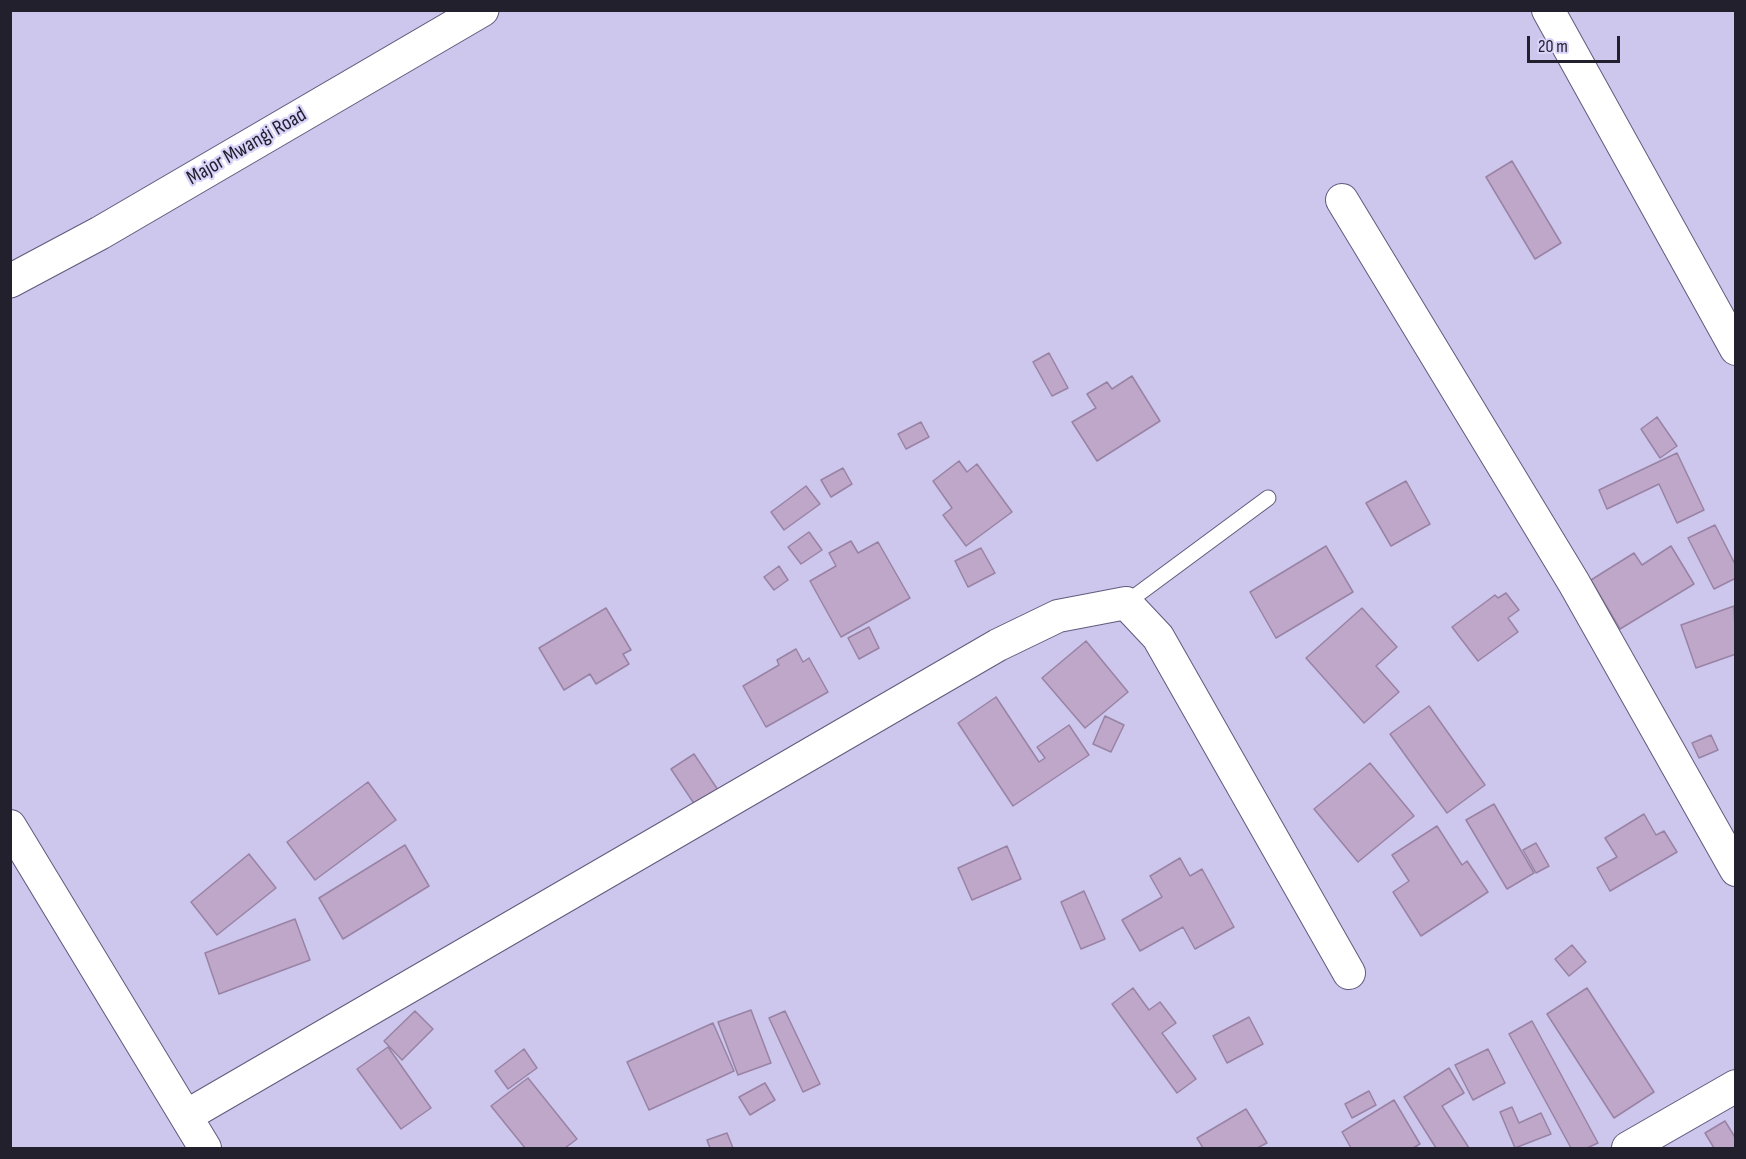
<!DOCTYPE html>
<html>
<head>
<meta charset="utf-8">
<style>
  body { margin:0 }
  #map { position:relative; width:1746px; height:1159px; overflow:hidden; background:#cdc6ed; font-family:"Sofia Sans Condensed",sans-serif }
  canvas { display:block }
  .frame { position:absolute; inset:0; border:12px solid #23202e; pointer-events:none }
  .scale { position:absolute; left:1527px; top:36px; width:93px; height:27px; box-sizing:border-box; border:3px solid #23202e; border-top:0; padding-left:8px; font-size:18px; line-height:21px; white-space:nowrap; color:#23202e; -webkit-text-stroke:4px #dad3fa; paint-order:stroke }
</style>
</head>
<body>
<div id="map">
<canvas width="1746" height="1159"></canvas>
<div class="frame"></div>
<div class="scale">20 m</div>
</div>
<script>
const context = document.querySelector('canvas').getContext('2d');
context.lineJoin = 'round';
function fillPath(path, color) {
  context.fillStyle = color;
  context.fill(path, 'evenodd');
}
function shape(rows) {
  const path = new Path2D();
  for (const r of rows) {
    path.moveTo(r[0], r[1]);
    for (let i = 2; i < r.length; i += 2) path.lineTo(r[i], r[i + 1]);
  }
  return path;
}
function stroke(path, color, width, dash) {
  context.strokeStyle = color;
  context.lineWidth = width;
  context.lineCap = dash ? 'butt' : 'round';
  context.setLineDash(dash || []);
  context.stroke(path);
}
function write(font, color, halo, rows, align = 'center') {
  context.font = font + ' "Sofia Sans Condensed",sans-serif';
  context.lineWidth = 4.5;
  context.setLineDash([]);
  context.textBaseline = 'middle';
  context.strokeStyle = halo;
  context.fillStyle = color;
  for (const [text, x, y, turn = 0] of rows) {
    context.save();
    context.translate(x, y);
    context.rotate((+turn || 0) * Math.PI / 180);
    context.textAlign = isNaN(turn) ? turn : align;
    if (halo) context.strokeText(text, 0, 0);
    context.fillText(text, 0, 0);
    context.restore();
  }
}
const building = shape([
  [1512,161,1561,243,1535,259,1486,177,1512,161],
  [1049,353,1068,388,1052,396,1033,362,1049,353],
  [1132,376,1160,421,1097,461,1072,422,1096,408,1087,394,1107,382,1112,389,1132,376],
  [1657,417,1677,446,1660,458,1641,429,1657,417],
  [921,422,929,437,906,449,898,434,921,422],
  [1677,453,1704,510,1677,523,1659,484,1607,509,1599,490,1677,453],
  [959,461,967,472,977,464,1012,512,966,546,943,515,952,508,933,481,959,461],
  [843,468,852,484,831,497,821,480,843,468],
  [1406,481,1430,524,1391,546,1366,503,1406,481],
  [806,486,820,504,784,530,771,512,806,486],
  [1715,525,1736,566,1736,578,1714,589,1688,538,1715,525],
  [809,532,822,550,801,564,788,547,809,532],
  [851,541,858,553,878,542,910,598,841,637,810,581,836,566,829,553,851,541],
  [1326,546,1353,592,1276,638,1250,592,1326,546],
  [1671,546,1694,584,1620,629,1591,580,1634,553,1642,565,1671,546],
  [981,548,995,573,968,587,955,561,981,548],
  [779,566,788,580,774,590,764,577,779,566],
  [1506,593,1519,610,1508,618,1518,632,1478,661,1452,627,1495,595,1498,598,1506,593],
  [1734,606,1736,654,1696,668,1681,625,1734,606],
  [606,608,631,650,623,654,629,664,596,684,590,674,564,690,539,648,606,608],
  [1362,608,1397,647,1376,666,1399,692,1364,723,1306,658,1362,608],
  [869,627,879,648,859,659,848,638,869,627],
  [1086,641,1128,692,1085,728,1042,678,1086,641],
  [796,649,803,662,809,658,828,692,766,727,743,686,779,665,777,660,796,649],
  [996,697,1039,762,1045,758,1037,747,1069,725,1089,755,1013,806,958,723,996,697],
  [1429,706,1485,785,1447,813,1390,734,1429,706],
  [1105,716,1124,725,1111,752,1093,744,1105,716],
  [1711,735,1718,750,1699,758,1692,743,1711,735],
  [694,754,718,790,695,805,671,769,694,754],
  [1370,763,1414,816,1358,862,1314,809,1370,763],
  [368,782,396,820,315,880,287,842,368,782],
  [1494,804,1534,873,1507,889,1466,820,1494,804],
  [1644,814,1656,835,1664,831,1677,852,1610,891,1597,868,1617,857,1605,838,1644,814],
  [1437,826,1462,865,1467,861,1488,892,1421,936,1393,892,1409,881,1392,855,1437,826],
  [1536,843,1549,866,1536,873,1523,850,1536,843],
  [405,845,429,886,343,939,319,898,405,845],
  [1007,846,1021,879,972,900,958,868,1007,846],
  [249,854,276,888,217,935,191,902,249,854],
  [1180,858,1190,876,1202,869,1234,927,1195,949,1183,927,1140,951,1122,920,1162,897,1150,876,1180,858],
  [1084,891,1105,939,1081,949,1061,902,1084,891],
  [295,919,310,960,219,994,205,953,295,919],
  [1572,945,1586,962,1569,976,1555,959,1572,945],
  [1133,988,1149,1010,1160,1002,1176,1023,1162,1033,1196,1079,1177,1093,1112,1004,1133,988],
  [1587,988,1654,1092,1614,1118,1547,1014,1587,988],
  [751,1010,771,1063,738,1075,718,1022,751,1010],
  [415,1011,433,1029,402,1060,384,1041,415,1011],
  [785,1011,820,1084,803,1092,769,1018,785,1011],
  [1249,1017,1263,1044,1227,1063,1213,1036,1249,1017],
  [1532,1021,1598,1143,1587,1148,1571,1148,1509,1034,1532,1021],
  [713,1023,734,1071,649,1110,627,1062,713,1023],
  [388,1047,431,1108,401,1129,357,1069,388,1047],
  [524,1049,537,1068,508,1089,495,1071,524,1049],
  [1488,1049,1505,1083,1473,1100,1455,1065,1488,1049],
  [1449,1068,1464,1093,1442,1106,1469,1148,1436,1148,1404,1097,1449,1068],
  [528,1078,577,1139,565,1148,525,1148,491,1106,528,1078],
  [765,1083,775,1100,750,1115,739,1097,765,1083],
  [1369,1091,1376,1105,1352,1118,1345,1104,1369,1091],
  [1394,1100,1420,1144,1413,1148,1351,1148,1342,1132,1394,1100],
  [1512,1107,1519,1123,1541,1113,1551,1134,1515,1148,1500,1112,1512,1107],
  [1246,1109,1267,1143,1257,1148,1203,1148,1197,1138,1246,1109],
  [1725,1121,1736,1139,1736,1148,1714,1148,1705,1133,1725,1121],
  [727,1133,733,1148,710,1148,707,1140,727,1133]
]);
fillPath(building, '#bea7c9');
stroke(building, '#9983a4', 1.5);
const lane = shape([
  [1126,603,1268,498]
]);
const street = shape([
  [1548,10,1736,349],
  [1342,200,1574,583,1736,870],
  [10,826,205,1148],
  [186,1116,998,645,1058,616,1126,603,1158,637,1349,973],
  [1628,1148,1736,1086]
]);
const secondary = shape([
  [10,281,100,233,482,10]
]);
stroke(lane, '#615a7c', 17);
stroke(street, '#615a7c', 34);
stroke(secondary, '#615a7c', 35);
stroke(lane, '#fff', 15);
stroke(street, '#fff', 32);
stroke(secondary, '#fff', 33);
write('21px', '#23202e', '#dad3fa', [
  ["Major Mwangi Road",247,147,-30]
]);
</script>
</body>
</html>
